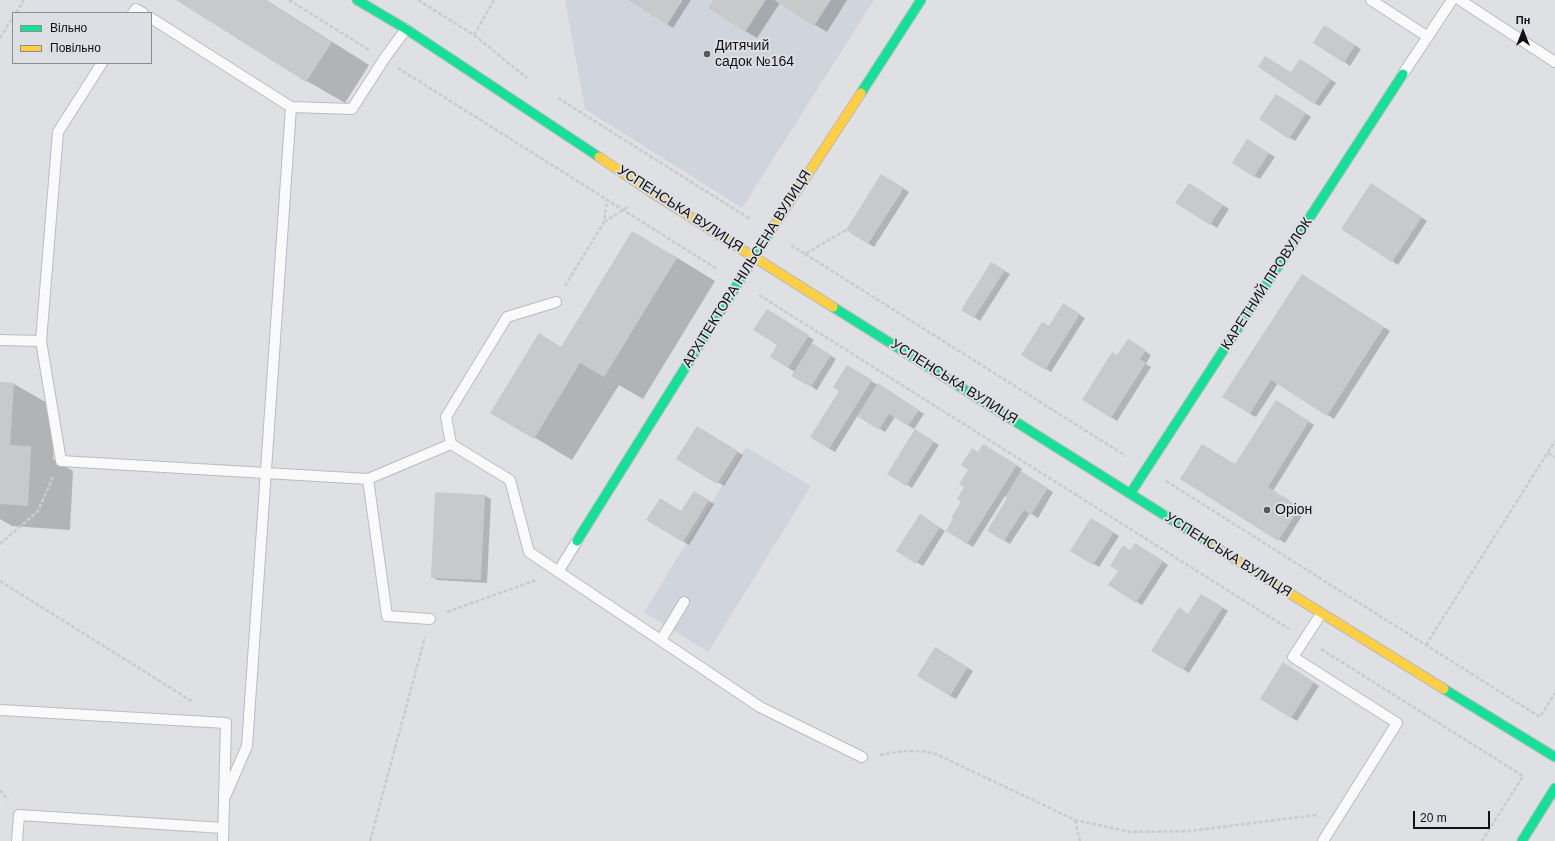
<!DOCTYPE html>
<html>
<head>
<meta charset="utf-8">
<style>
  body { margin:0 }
  #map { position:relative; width:1555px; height:841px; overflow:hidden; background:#dfe0e3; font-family:Arial,sans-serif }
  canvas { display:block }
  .legend { position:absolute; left:12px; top:12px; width:140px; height:52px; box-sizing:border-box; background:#dddfe5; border:1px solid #8b8d91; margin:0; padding:5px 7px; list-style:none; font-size:12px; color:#101113 }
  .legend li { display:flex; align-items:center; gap:8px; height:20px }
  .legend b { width:20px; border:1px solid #8b8d91 }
  .north { position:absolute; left:1503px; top:12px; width:40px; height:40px; -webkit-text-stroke:3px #dddfe5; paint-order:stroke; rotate:0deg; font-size:11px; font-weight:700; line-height:16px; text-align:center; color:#101113 }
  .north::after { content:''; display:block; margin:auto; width:14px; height:18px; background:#101113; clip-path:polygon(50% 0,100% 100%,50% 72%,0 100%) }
  .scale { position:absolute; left:1413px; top:811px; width:77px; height:18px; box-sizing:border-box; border:2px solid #101113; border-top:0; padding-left:5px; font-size:12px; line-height:14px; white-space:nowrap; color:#101113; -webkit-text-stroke:3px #dddfe5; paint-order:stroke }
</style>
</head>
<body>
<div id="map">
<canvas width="1555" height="841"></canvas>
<ul class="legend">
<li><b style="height:5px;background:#16e098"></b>Вільно</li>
<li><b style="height:5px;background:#ffcf43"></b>Повільно</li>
</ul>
<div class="north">Пн</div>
<div class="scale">20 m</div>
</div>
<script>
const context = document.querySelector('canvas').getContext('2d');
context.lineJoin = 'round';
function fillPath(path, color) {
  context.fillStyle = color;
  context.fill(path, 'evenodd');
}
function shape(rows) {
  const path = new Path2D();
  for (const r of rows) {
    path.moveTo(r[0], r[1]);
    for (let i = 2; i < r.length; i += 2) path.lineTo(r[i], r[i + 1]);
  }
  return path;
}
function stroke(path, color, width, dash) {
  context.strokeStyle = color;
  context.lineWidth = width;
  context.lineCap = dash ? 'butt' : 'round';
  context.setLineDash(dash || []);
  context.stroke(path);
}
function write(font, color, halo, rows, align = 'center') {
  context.font = font + ' Arial,sans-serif';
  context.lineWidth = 4;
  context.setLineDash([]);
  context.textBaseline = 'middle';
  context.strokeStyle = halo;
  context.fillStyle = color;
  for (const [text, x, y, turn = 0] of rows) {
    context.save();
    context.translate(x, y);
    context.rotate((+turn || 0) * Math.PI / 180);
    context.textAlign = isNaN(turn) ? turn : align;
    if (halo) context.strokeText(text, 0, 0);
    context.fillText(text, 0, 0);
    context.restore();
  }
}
fillPath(shape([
  [565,0,874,0,742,208,585,109],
  [746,447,811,486,708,652,644,612]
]), '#d0d4dc');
fillPath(shape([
  [178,0,266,0,369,65,345,103,307,81],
  [629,0,691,0,673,28],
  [714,0,847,0,827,32,780,3,757,38,745,31],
  [1330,30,1361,49,1350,66,1344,62],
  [1306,63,1336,83,1320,106,1314,103,1291,73],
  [1282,98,1311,117,1295,141,1290,138],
  [1253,144,1275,157,1260,179,1254,176],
  [887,178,909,192,874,247,847,230],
  [1195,187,1229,209,1217,228,1177,203],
  [1377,188,1427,221,1398,265,1392,261],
  [671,254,715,281,643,399,619,385,572,460,492,412,562,348],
  [991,263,1010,274,980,321,962,309],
  [1308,279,1390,331,1334,419,1278,383,1256,417,1250,414],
  [1069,308,1085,318,1051,372,1023,355],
  [773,314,814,340,811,344,836,359,817,390,793,375,795,372,771,357,779,345],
  [1128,340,1151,355,1146,364,1151,367,1117,421,1083,399,1118,356],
  [847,366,924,414,914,429,895,417,885,432,858,415,835,452,811,437,841,391],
  [0,383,14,384,56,408,53,459,73,471,70,530,12,526,0,519],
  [1282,404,1314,425,1273,491,1305,511,1285,543,1181,479,1235,465],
  [697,427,743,455,724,486,678,458],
  [915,431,939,445,912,488,888,473],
  [983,445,1022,469,1020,472,1053,492,1038,518,1030,513,1010,544,988,530,1008,498,1005,496,973,547,947,531,962,502,966,487,978,453],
  [694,492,714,504,689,545,647,519,682,512],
  [436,493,485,496,491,499,487,583,437,580,432,577],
  [926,519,945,531,923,566,898,551],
  [1097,522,1119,536,1099,567,1072,550],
  [1141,547,1168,565,1142,605,1137,602,1119,571,1130,551],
  [1207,598,1228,611,1189,673,1183,669,1189,615],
  [941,651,973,671,956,699,950,696],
  [1289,667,1319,686,1297,721,1261,699]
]), '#0003');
fillPath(shape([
  [176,0,265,0,332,42,306,82],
  [628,0,683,0,667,25],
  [713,0,766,0,745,32,708,8],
  [774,0,831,0,814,26],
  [1324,25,1355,45,1344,63,1313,43],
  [1265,56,1291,72,1300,59,1331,79,1314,104,1258,67],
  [1276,94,1306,113,1289,139,1259,119],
  [1247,139,1269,153,1254,177,1232,163],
  [881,174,904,188,868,244,846,230],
  [1189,183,1223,205,1210,225,1175,203],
  [1371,183,1422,217,1392,262,1341,229],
  [632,231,677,258,604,377,580,363,534,439,490,413,539,333,561,347],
  [991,262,1005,270,974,318,961,310],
  [1302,274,1384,327,1327,416,1271,380,1250,414,1222,397],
  [1063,303,1080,314,1045,370,1021,355,1042,322,1049,326],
  [767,309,809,335,788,368,770,357,777,345,753,330],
  [1128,339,1146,350,1140,359,1146,363,1111,418,1082,400,1112,352,1117,355],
  [812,343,831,355,811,387,791,376],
  [847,365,872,380,829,449,810,437,839,391,833,387],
  [0,382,14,383,10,445,31,446,28,506,0,504],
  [878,383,919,410,908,426,889,414,879,430,857,416],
  [1276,400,1309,421,1268,487,1300,507,1278,541,1180,479,1202,444,1235,464],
  [697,426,738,451,717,484,676,459],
  [915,429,934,441,906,486,887,474],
  [983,444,1017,465,967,544,946,531,953,519,951,518,961,502,957,499,964,487,959,484,968,470,961,465,972,448,978,452],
  [1021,471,1048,488,1031,515,1024,510,1004,541,987,531,1007,498,1005,497],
  [694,491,709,500,683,542,646,520,660,498,681,511],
  [435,492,485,495,481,580,431,578],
  [920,514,940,527,916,564,896,551],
  [1091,518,1114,532,1093,565,1070,551],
  [1135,543,1163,561,1136,603,1108,585,1118,571,1110,566,1123,545,1130,550],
  [1201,594,1223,607,1183,670,1151,651,1179,607,1188,614],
  [935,647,968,667,950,696,917,676],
  [1283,662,1314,682,1291,718,1260,699]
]), '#c8c9cb');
const lane = shape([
  [1371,0,1428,37],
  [1460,0,1555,62],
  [133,13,136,9,143,13],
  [151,18,291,107,352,109,384,59,406,29],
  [102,63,58,132,41,341,61,461,368,479,451,444],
  [1403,74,1452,0],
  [556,302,507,317,446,417,451,444,510,480,529,552,760,707,862,757],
  [0,340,41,341],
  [368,479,387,616,430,619],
  [558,572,577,541],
  [1321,614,1293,657,1397,723,1323,841],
  [661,640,684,602],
  [0,710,226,723,223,841],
  [224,799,247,746,291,107],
  [17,841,19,815,223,828]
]);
const fast = shape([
  [357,0,406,29,599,157],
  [861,93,921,0],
  [833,307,1215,547],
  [1130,494,1403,74],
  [577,541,770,232],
  [1444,689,1555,757],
  [1522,841,1555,788]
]);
const slow = shape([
  [599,157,651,192,833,307],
  [770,232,861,93],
  [1215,547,1444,689]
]);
stroke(lane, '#babbbd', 12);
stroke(fast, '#babbbd', 11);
stroke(slow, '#babbbd', 11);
stroke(shape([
  [289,0,369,50],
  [418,0,474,35,527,78],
  [16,13,24,0],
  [474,35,494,0],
  [0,38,13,17],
  [398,68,717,269],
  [558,98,750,219],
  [604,222,628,207],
  [791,245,805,254,846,230],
  [805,254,1126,456],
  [565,286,604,222,607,200],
  [759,295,1289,629],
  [1548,453,1555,457],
  [1166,481,1540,717,1555,693],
  [0,544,38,511,53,477],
  [0,581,193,702],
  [447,612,536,580],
  [1426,645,1555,441],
  [1321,649,1523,776,1482,841],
  [880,755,904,751,921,751,936,754,1075,820,1131,832,1189,831,1317,815],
  [0,790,8,800],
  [1075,820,1080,841],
  [370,841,425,637]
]), '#cbcbcb', 2.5, [4, 2]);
stroke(lane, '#fafafb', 10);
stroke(fast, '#16e098', 9);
stroke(slow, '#ffcf43', 9);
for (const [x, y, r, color] of [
  [707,54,4,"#58595c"],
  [1267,510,4,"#58595c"]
]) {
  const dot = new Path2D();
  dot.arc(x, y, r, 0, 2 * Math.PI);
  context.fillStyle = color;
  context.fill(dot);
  stroke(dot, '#dddfe5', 1.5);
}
write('14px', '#101113', '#dddfe5', [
  ["Дитячий",715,46],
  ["садок №164",715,62],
  ["Оріон",1275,510]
], 'left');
write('14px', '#101113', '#dddfe5', [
  ["УСПЕНСЬКА ВУЛИЦЯ",680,209,33],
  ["АРХІТЕКТОРА НІЛЬСЕНА ВУЛИЦЯ",747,269,-58],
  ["КАРЕТНИЙ ПРОВУЛОК",1267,284,-57],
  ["УСПЕНСЬКА ВУЛИЦЯ",954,382,32],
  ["УСПЕНСЬКА ВУЛИЦЯ",1228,555,32]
]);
</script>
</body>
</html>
